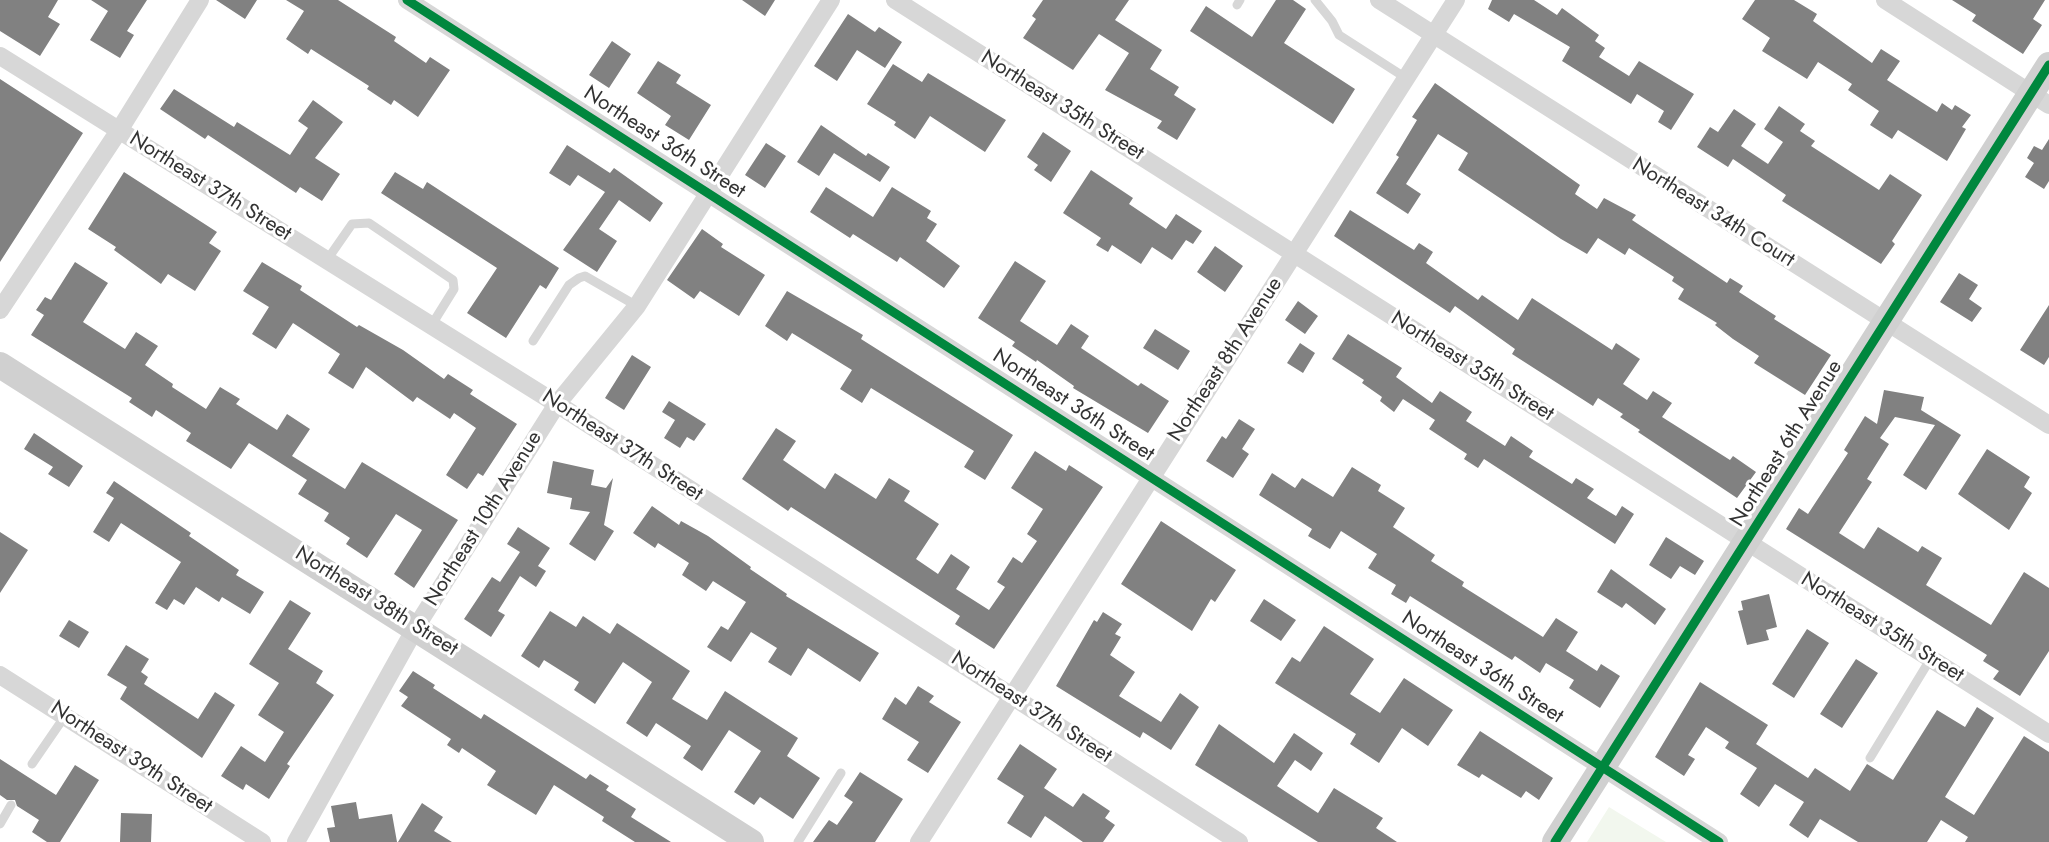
<!DOCTYPE html>
<html>
<head>
<meta charset="utf-8">
<style>
  body { margin:0 }
  canvas { display:block; background:#fff }
</style>
</head>
<body>
<canvas width="2049" height="842"></canvas>
<script>
const context = document.querySelector('canvas').getContext('2d');
context.lineJoin = 'round';
function fillPath(path, color) {
  context.fillStyle = color;
  context.fill(path, 'evenodd');
}
function shape(rows) {
  const path = new Path2D();
  for (const r of rows) {
    path.moveTo(r[0], r[1]);
    for (let i = 2; i < r.length; i += 2) path.lineTo(r[i], r[i + 1]);
  }
  return path;
}
function stroke(path, color, width, dash) {
  context.strokeStyle = color;
  context.lineWidth = width;
  context.lineCap = dash ? 'butt' : 'round';
  context.setLineDash(dash || []);
  context.stroke(path);
}
function write(font, color, halo, rows, align = 'center') {
  context.font = font + ' Jost,sans-serif';
  context.lineWidth = 6;
  context.setLineDash([]);
  context.textBaseline = 'middle';
  context.strokeStyle = halo;
  context.fillStyle = color;
  for (const [text, x, y, turn = 0] of rows) {
    context.save();
    context.translate(x, y);
    context.rotate((+turn || 0) * Math.PI / 180);
    context.textAlign = isNaN(turn) ? turn : align;
    if (halo) context.strokeText(text, 0, 0);
    context.fillText(text, 0, 0);
    context.restore();
  }
}
fillPath(shape([
  [1609,807,1666,842,1587,842]
]), '#f2f7ee');
fillPath(shape([
  [0,0,58,0,48,17,60,24,40,56,0,31],
  [91,0,147,0,127,31,134,35,120,58,90,40,108,11],
  [216,0,257,0,245,19],
  [286,0,338,0,396,37,394,41,426,63,430,57,450,70,418,117,394,100,391,105,367,89,369,86,311,49,308,54,286,39,304,11],
  [742,0,775,0,765,16],
  [1043,0,1129,0,1115,20,1162,50,1150,69,1179,87,1174,95,1196,109,1177,140,1157,128,1162,121,1105,90,1129,53,1099,34,1073,70,1023,38,1036,19,1032,16],
  [1276,0,1293,0,1306,9,1284,43,1355,89,1333,124,1190,31,1206,6,1252,37],
  [1492,0,1534,0,1557,15,1562,8,1599,35,1595,41,1605,48,1599,57,1629,76,1639,61,1694,94,1671,130,1658,122,1664,111,1637,94,1631,104,1562,61,1570,47,1514,14,1509,22,1488,9],
  [1755,0,1794,0,1817,14,1813,21,1872,63,1881,49,1900,61,1887,80,1937,112,1942,103,1952,110,1955,105,1971,115,1962,127,1966,129,1947,161,1898,130,1892,139,1870,125,1879,111,1848,90,1852,84,1818,62,1807,79,1762,51,1770,38,1742,19],
  [1952,0,2045,0,2033,19,2042,25,2023,54,1972,21,1976,15],
  [848,14,875,32,879,27,902,42,885,68,857,50,837,81,814,66],
  [612,41,631,54,609,88,589,75],
  [658,61,681,75,676,83,711,105,689,140,665,125,671,116,637,93],
  [893,64,922,82,928,73,1006,120,985,152,930,116,915,139,894,125,896,122,867,104],
  [0,79,83,133,0,262],
  [1435,83,1580,185,1575,194,1597,209,1604,198,1636,215,1632,220,1727,283,1730,278,1743,286,1739,292,1776,316,1774,319,1831,355,1805,395,1754,363,1759,356,1733,339,1715,325,1717,323,1678,299,1684,289,1672,281,1674,277,1629,248,1625,255,1598,238,1587,254,1561,239,1458,170,1468,153,1438,134,1406,184,1421,194,1408,214,1376,193,1399,157,1396,155,1417,120,1412,117],
  [174,89,234,127,237,122,290,155,308,128,298,121,313,100,343,122,315,158,340,174,322,201,300,187,296,193,208,135,205,139,160,109],
  [1779,106,1805,124,1800,131,1815,141,1811,146,1879,190,1890,174,1922,195,1892,241,1895,244,1881,264,1782,201,1786,195,1733,159,1728,167,1697,147,1710,127,1718,132,1734,109,1756,124,1741,146,1768,164,1783,142,1764,129],
  [821,125,866,156,868,153,890,167,880,182,834,153,819,176,797,162],
  [1043,132,1071,151,1051,182,1034,170,1038,165,1027,157],
  [2049,139,2049,181,2044,189,2025,177,2034,163,2027,158,2034,146,2042,150],
  [766,143,786,156,765,188,745,175],
  [567,145,610,173,614,168,663,203,650,222,619,200,599,229,617,241,597,272,563,250,605,192,578,175,570,186,549,173],
  [1091,170,1133,198,1129,204,1166,229,1176,214,1202,231,1193,244,1186,240,1172,260,1152,247,1141,264,1112,245,1108,252,1096,245,1101,238,1063,213],
  [124,172,217,232,209,243,221,251,195,291,168,274,161,284,114,250,116,247,88,229],
  [395,172,423,189,427,182,559,268,546,289,540,285,506,338,467,313,497,268,381,193],
  [826,187,873,217,892,187,931,211,927,218,937,224,926,241,960,266,944,288,900,257,897,262,853,234,850,238,810,212],
  [1350,210,1414,250,1419,243,1433,252,1426,263,1478,300,1482,295,1518,320,1532,298,1612,350,1616,343,1640,359,1623,384,1647,400,1653,391,1672,403,1662,417,1730,460,1733,456,1756,472,1737,498,1638,432,1640,430,1620,417,1623,414,1598,398,1593,406,1512,354,1515,349,1455,306,1450,313,1334,236],
  [702,229,723,244,721,247,765,275,739,316,700,291,694,299,667,280],
  [1215,246,1243,266,1225,292,1197,272],
  [1015,261,1046,281,1020,321,1057,345,1071,324,1089,336,1081,348,1138,386,1141,383,1169,401,1148,433,1073,388,1074,386,1037,360,1036,362,1012,346,1015,342,978,318],
  [75,262,108,283,83,322,125,349,136,332,158,346,145,365,173,384,172,387,206,409,220,387,240,399,236,404,277,430,287,414,310,429,292,456,345,489,362,462,458,520,414,588,394,574,422,530,396,514,367,558,346,544,350,538,324,521,329,513,298,494,307,480,249,443,231,469,186,441,191,433,156,410,152,417,129,402,132,398,31,335,44,315,36,310,45,297,51,300],
  [262,262,302,286,300,290,357,327,359,325,403,350,444,379,448,374,473,390,470,394,517,424,483,476,478,473,467,489,446,475,476,428,454,413,450,419,417,397,413,402,366,367,353,389,328,373,340,354,293,323,276,349,252,334,269,307,243,291],
  [1959,273,1978,285,1969,299,1982,308,1972,322,1940,302],
  [787,291,863,335,861,339,1013,435,985,480,964,467,974,451,871,388,862,403,840,389,852,370,792,333,787,341,765,326],
  [1298,301,1318,316,1305,334,1285,320],
  [2049,305,2049,357,2044,365,2020,350],
  [1155,329,1190,351,1178,370,1143,348],
  [1348,334,1402,368,1396,377,1432,403,1440,391,1472,412,1466,421,1505,446,1511,436,1533,451,1529,457,1572,484,1576,478,1594,489,1587,498,1616,516,1622,506,1634,514,1615,544,1484,459,1478,468,1464,459,1467,454,1429,429,1435,420,1403,399,1394,412,1380,401,1382,397,1362,383,1364,380,1332,359],
  [1300,343,1315,353,1303,373,1287,363],
  [632,355,651,367,624,410,605,398],
  [1884,390,1924,397,1921,410,1961,435,1926,490,1903,475,1935,425,1895,417,1880,438,1889,444,1867,479,1872,482,1839,533,1864,549,1878,527,1918,552,1922,546,1942,558,1926,585,1991,625,2024,572,2049,588,2049,651,2020,696,1993,679,1999,671,1983,661,1987,655,1786,529,1799,508,1808,514,1848,453,1844,450,1865,416,1877,424],
  [669,401,706,424,694,441,687,437,680,448,664,438,675,420,662,412],
  [1239,419,1255,429,1242,449,1249,454,1233,478,1206,461,1222,436,1226,439],
  [776,428,796,441,783,460,825,489,835,473,876,499,889,478,910,491,904,501,939,524,916,559,938,574,951,554,970,567,956,589,989,610,1005,587,997,582,1013,557,1022,563,1037,541,1027,534,1043,509,1011,488,1035,451,1066,471,1069,465,1103,487,994,649,955,624,960,616,791,507,788,511,742,479],
  [34,433,83,466,69,487,48,474,53,467,24,449],
  [1987,449,2030,477,2024,487,2032,493,2009,530,1958,494],
  [553,461,594,470,591,485,606,488,613,478,604,525,614,531,595,561,569,544,590,512,570,509,572,498,547,493],
  [1352,467,1381,485,1378,491,1405,508,1393,527,1435,555,1431,561,1464,582,1462,586,1543,637,1556,618,1578,632,1566,651,1597,671,1601,664,1620,676,1600,708,1569,688,1574,680,1546,663,1540,673,1515,656,1512,660,1410,596,1406,603,1391,594,1396,585,1368,568,1377,554,1341,531,1330,549,1308,536,1312,529,1259,495,1272,473,1295,488,1302,478,1333,497],
  [114,481,191,533,189,536,239,570,236,575,264,592,250,614,222,597,219,602,196,587,184,605,174,599,167,610,155,603,181,562,121,523,109,542,93,532,114,498,106,493],
  [652,506,679,525,681,521,708,536,751,567,750,569,787,594,786,596,879,653,860,682,808,648,791,676,768,662,777,648,751,632,731,662,707,647,721,626,728,630,746,602,713,581,706,591,682,575,689,563,658,543,655,548,633,533],
  [1161,521,1236,570,1215,602,1211,599,1192,631,1121,584],
  [518,527,550,548,538,566,546,571,536,587,520,576,498,611,505,615,491,637,464,619,492,577,500,582,520,552,507,544],
  [0,532,28,550,0,593],
  [1666,537,1704,561,1695,575,1680,566,1671,579,1649,565],
  [1611,569,1666,609,1655,625,1626,603,1622,608,1597,592],
  [1769,594,1777,627,1766,630,1769,640,1747,645,1738,611,1743,610,1741,601],
  [1264,599,1296,620,1281,641,1250,621],
  [290,600,311,613,288,649,323,671,316,683,334,695,287,764,290,766,269,799,246,784,243,790,221,776,241,746,265,762,284,732,258,715,279,683,249,664],
  [550,611,576,627,583,616,610,634,617,623,690,671,672,699,707,720,725,691,798,738,787,756,820,778,793,819,760,797,754,805,734,792,761,751,729,730,702,771,683,758,691,746,656,723,647,737,626,723,652,682,623,662,595,704,574,690,579,682,544,660,539,668,521,656],
  [1103,612,1122,624,1115,634,1121,637,1110,655,1135,672,1119,696,1161,722,1180,693,1199,707,1171,750,1143,732,1140,738,1056,686,1094,620,1097,622],
  [69,620,89,632,79,648,59,636],
  [1324,626,1374,659,1350,694,1380,713,1404,678,1453,710,1428,746,1402,728,1379,763,1350,744,1356,734,1275,683,1292,657,1300,662],
  [1807,629,1829,643,1794,698,1772,684],
  [126,645,149,659,141,672,148,677,144,684,198,719,215,692,235,705,202,758,120,699,127,687,107,675],
  [1856,659,1878,673,1842,728,1820,714],
  [413,671,435,685,433,688,481,719,484,714,586,779,590,774,609,786,606,790,636,809,631,817,671,842,635,842,602,821,604,817,554,785,536,815,487,785,496,771,462,748,459,753,447,745,451,739,401,706,408,697,399,691],
  [1700,682,1768,725,1756,744,1808,778,1815,768,1850,791,1867,764,1893,780,1937,710,1965,727,1977,707,1994,718,1945,797,1974,815,2024,736,2049,752,2049,842,1965,842,1968,837,1941,820,1927,842,1858,842,1820,819,1808,838,1789,825,1804,802,1775,784,1759,807,1740,794,1757,768,1725,748,1729,742,1706,727,1688,755,1695,759,1684,776,1655,757],
  [918,686,934,696,929,702,961,722,928,773,907,760,919,742,882,719,895,697,906,705],
  [1219,724,1274,763,1294,733,1323,753,1311,771,1295,760,1277,786,1318,813,1334,788,1383,818,1376,828,1397,842,1318,842,1195,765],
  [1480,731,1553,778,1539,800,1526,791,1521,798,1482,774,1479,778,1457,765],
  [1020,744,1057,769,1044,788,1073,807,1083,793,1110,811,1105,818,1115,825,1103,842,1083,842,1045,816,1031,838,1007,823,1024,796,997,779],
  [0,759,56,795,75,765,99,780,60,842,47,842,32,832,39,820,17,806,15,800,7,800,0,795],
  [860,772,903,799,875,842,813,842,829,820,837,825,853,802,844,796],
  [356,802,359,819,392,814,397,842,330,842,327,828,335,827,331,806],
  [422,803,443,817,434,831,452,842,398,842],
  [121,813,152,814,151,842,120,842]
]), '#818181');
stroke(shape([
  [1315,0,1332,21,1339,35,1406,78],
  [1237,5,1240,0],
  [327,260,352,224,369,223,453,280,454,289,431,326],
  [533,341,569,285,579,278,585,276,637,306],
  [1870,758,1931,658],
  [32,764,65,716],
  [0,824,11,805],
  [798,842,841,773]
]), '#d7d7d7', 9);
stroke(shape([
  [407,0,1719,842],
  [895,0,2049,734],
  [1379,0,2049,425],
  [1885,0,2049,105],
  [0,56,557,404,1239,842],
  [0,310,120,129,200,0],
  [0,675,262,842],
  [296,842,416,627,557,404,637,306,831,0],
  [919,842,1456,0]
]), '#d7d7d7', 18);
stroke(shape([
  [0,365,751,842],
  [1555,842,2049,65]
]), '#d0d0d0', 26);
stroke(shape([
  [407,0,1719,842],
  [1555,842,2049,65]
]), '#00873e', 9);
write('21px', '#333', '#fff', [
  ["Northeast 35th Street",1062,106,32],
  ["Northeast 36th Street",664,143,33],
  ["Northeast 37th Street",210,187,32],
  ["Northeast 34th Court",1713,213,32],
  ["Northeast 8th Avenue",1226,360,-57],
  ["Northeast 35th Street",1472,367,32],
  ["Northeast 36th Street",1073,406,33],
  ["Northeast 6th Avenue",1787,444,-58],
  ["Northeast 37th Street",622,446,33],
  ["Northeast 10th Avenue",484,519,-58],
  ["Northeast 38th Street",376,602,32],
  ["Northeast 35th Street",1882,628,32],
  ["Northeast 36th Street",1482,668,33],
  ["Northeast 37th Street",1031,708,33],
  ["Northeast 39th Street",131,758,33]
]);
</script>
</body>
</html>
